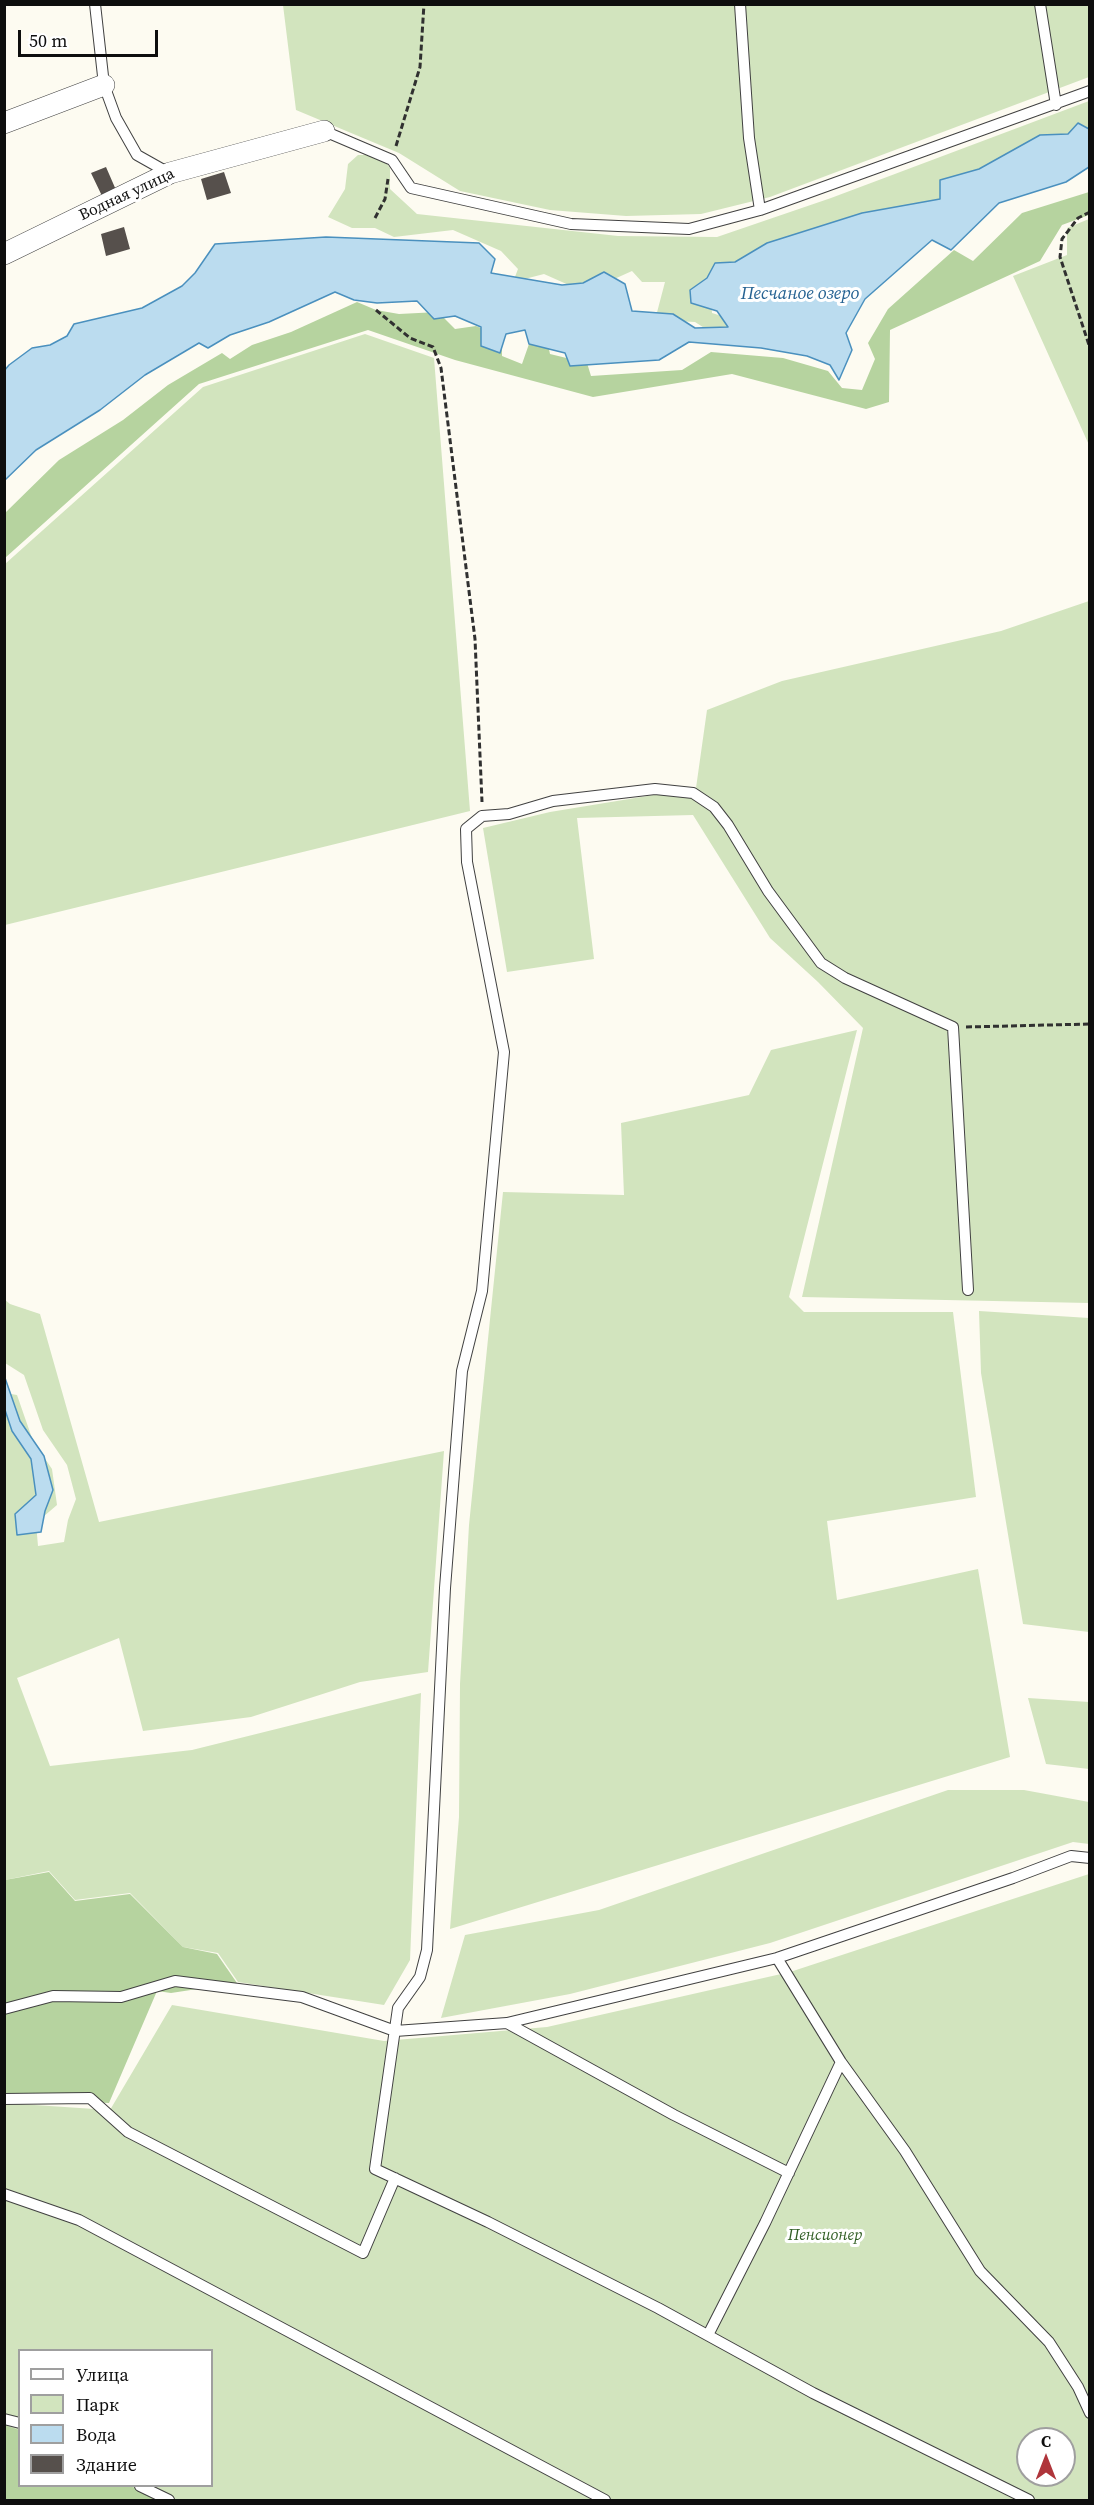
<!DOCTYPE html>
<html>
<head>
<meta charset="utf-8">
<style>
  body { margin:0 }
  #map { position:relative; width:1094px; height:2505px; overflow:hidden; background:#fdfbf1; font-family:"Source Serif 4",serif }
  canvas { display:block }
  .frame { position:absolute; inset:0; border:6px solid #0e0e0e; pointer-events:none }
  .legend { position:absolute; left:18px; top:2349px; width:195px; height:138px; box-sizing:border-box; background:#fff; border:2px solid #9f9f9f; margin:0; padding:8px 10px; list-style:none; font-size:18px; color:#0e0e0e }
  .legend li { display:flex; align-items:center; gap:12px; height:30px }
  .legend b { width:30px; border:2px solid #9f9f9f }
  .north { position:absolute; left:1016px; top:2427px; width:60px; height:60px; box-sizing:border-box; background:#fff; border:2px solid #9f9f9f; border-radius:50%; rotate:0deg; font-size:16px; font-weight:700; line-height:24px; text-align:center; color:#0e0e0e }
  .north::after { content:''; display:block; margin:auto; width:21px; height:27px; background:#af353b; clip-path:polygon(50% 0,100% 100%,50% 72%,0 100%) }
  .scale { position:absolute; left:18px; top:30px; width:140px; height:27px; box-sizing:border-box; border:3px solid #0e0e0e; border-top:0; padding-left:8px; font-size:18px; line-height:21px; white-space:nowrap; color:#0e0e0e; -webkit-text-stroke:4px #fff; paint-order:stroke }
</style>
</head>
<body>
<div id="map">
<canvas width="1094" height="2505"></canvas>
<div class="frame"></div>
<ul class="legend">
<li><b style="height:8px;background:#fff"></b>Улица</li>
<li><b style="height:16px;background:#d2e4be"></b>Парк</li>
<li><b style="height:16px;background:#bbdcef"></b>Вода</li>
<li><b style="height:16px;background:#56504c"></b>Здание</li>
</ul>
<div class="north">С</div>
<div class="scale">50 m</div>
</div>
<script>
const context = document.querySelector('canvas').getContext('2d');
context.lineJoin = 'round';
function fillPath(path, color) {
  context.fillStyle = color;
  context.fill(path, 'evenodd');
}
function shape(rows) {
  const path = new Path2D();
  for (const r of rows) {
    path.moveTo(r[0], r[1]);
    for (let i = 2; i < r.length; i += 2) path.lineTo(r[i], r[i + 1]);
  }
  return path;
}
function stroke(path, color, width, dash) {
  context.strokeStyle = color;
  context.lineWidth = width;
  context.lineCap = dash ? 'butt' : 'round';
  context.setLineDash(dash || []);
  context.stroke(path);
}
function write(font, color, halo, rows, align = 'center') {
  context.font = font + ' "Source Serif 4",serif';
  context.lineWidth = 6;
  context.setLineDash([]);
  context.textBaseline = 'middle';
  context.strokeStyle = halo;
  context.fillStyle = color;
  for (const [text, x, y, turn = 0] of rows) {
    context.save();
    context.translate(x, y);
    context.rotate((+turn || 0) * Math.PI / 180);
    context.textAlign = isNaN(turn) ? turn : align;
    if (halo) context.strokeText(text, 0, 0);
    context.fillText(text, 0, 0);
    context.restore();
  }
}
fillPath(shape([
  [283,5,1089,5,1089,77,770,197,701,214,626,216,550,210,460,191,399,153,296,110],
  [1089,101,1089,142,962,207,711,299,712,313,738,321,717,336,695,322,655,320,665,282,642,282,632,271,601,285,571,286,544,274,513,282,518,269,501,251,453,230,394,237,375,228,352,228,328,217,345,189,348,164,358,155,380,155,390,168,390,189,417,214,618,236,717,237,831,198],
  [1089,219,1089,445,1013,276,1067,255,1067,228],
  [365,334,434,358,470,811,5,925,5,564,203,387],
  [1089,601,1089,1303,802,1297,863,1028,818,982,770,938,693,815,577,818,594,959,507,972,483,828,550,812,696,788,707,710,782,681,1001,631],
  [857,1030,789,1297,804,1312,953,1312,976,1497,827,1521,837,1600,978,1569,1010,1757,450,1929,459,1817,460,1684,469,1525,503,1192,624,1195,621,1123,749,1095,771,1050],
  [4,1299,10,1304,40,1314,99,1522,444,1451,428,1672,360,1682,251,1717,143,1731,119,1638,17,1678,50,1766,192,1750,421,1693,410,1960,384,2005,238,1982,218,1953,183,1947,130,1893,75,1900,49,1871,5,1880,5,1393,17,1395,33,1441,52,1469,57,1505,36,1523,38,1546,64,1542,68,1520,76,1499,67,1465,43,1430,24,1375,5,1363],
  [979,1311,1089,1318,1089,1632,1023,1624,981,1373],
  [1028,1698,1089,1702,1089,1769,1046,1764],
  [948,1790,1024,1790,1089,1802,1089,1844,1073,1842,770,1943,570,1994,441,2018,465,1935,599,1910],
  [1089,1874,1089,2500,131,2500,103,2486,212,2486,212,2350,20,2350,19,2442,5,2434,4,2103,110,2110,172,2005,384,2041,547,2027,790,1972],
  [1028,2439,1064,2439,1064,2475,1028,2475]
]), '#d2e4be');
fillPath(shape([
  [1089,192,1089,215,1062,225,1040,261,890,330,889,402,866,409,732,374,593,397,455,360,368,330,199,384,5,558,5,513,59,460,123,420,168,385,222,353,230,359,252,345,291,332,357,302,376,310,399,314,438,312,455,329,476,326,502,337,502,356,522,364,529,344,547,340,550,354,587,363,591,376,682,370,711,352,783,358,828,371,842,388,862,390,875,359,868,343,888,309,954,250,973,261,1022,213],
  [49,1872,75,1901,130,1894,183,1947,217,1954,237,1983,171,1993,157,1991,109,2103,5,2099,5,1880],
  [4,2425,19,2430,20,2486,130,2486,160,2500,5,2500]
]), '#b6d39f');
const water = shape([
  [1078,123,1089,129,1089,167,1066,182,999,203,951,250,932,240,865,299,846,333,852,350,839,380,830,365,807,356,761,348,689,342,659,360,570,366,565,353,529,344,525,330,506,334,500,353,481,346,481,327,455,316,434,319,417,301,377,303,354,300,335,292,269,322,230,335,208,348,199,343,145,375,100,410,36,450,5,480,4,371,9,365,32,348,50,345,67,336,74,324,142,308,182,286,195,273,215,244,326,237,479,243,495,259,491,273,562,285,583,283,604,272,625,284,632,311,673,314,695,328,728,327,717,311,691,303,690,290,707,278,715,263,735,262,767,243,862,213,940,199,940,180,979,169,1040,135,1068,134,1078,123],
  [4,1375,20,1421,44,1456,53,1490,45,1511,41,1532,17,1535,15,1514,36,1495,31,1459,12,1431,5,1410,4,1375]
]);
fillPath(water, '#bbdcef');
stroke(water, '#4a90be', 1.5);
fillPath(shape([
  [106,167,116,190,102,196,91,173],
  [224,172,231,193,207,200,201,179],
  [124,227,130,249,106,256,101,234]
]), '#56504c');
const service = shape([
  [95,4,104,85,116,118,137,155,169,173],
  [740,4,749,138,760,210],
  [1040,4,1056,105],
  [324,131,392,160,411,188,571,224,689,229,760,210,1090,91],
  [968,1290,953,1027,845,978,821,963,768,891,728,825,714,807,693,793,655,789,553,801,509,814,482,816,466,829,467,862,504,1052,482,1291,462,1371,445,1588,427,1950,420,1977,398,2008,375,2169,488,2222,658,2308,813,2393,1029,2500],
  [777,1958,841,2062,905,2151,980,2271,1049,2342,1078,2387,1090,2413],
  [4,2009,53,1996,121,1997,175,1981,302,1997,395,2031,507,2023,777,1958,1013,1878,1071,1856,1090,1858],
  [507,2023,674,2115,789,2173],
  [4,2099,90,2098,128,2132,363,2253,395,2178],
  [4,2194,79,2220,605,2500],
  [708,2335,765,2223,841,2062],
  [4,2419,20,2423],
  [140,2486,169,2500]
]);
const minor = shape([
  [4,123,104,85],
  [4,254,170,173,324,131]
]);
stroke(service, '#414141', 12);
stroke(minor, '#414141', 22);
stroke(shape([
  [396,146,420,67,424,4],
  [1090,212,1078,218,1062,239,1060,257,1090,348],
  [375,218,385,199,388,179],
  [376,310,410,338,433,347,441,368,475,639,482,802],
  [966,1027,1090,1024]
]), '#303030', 3, [6, 3]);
stroke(service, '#fff', 10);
stroke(minor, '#fff', 21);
write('16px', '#0e0e0e', '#fff', [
  ["Водная улица",127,195,-25]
]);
write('italic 16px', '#315f25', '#fff', [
  ["Пенсионер",825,2236]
]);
write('italic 18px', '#256292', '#fff', [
  ["Песчаное озеро",800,294]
]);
</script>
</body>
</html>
